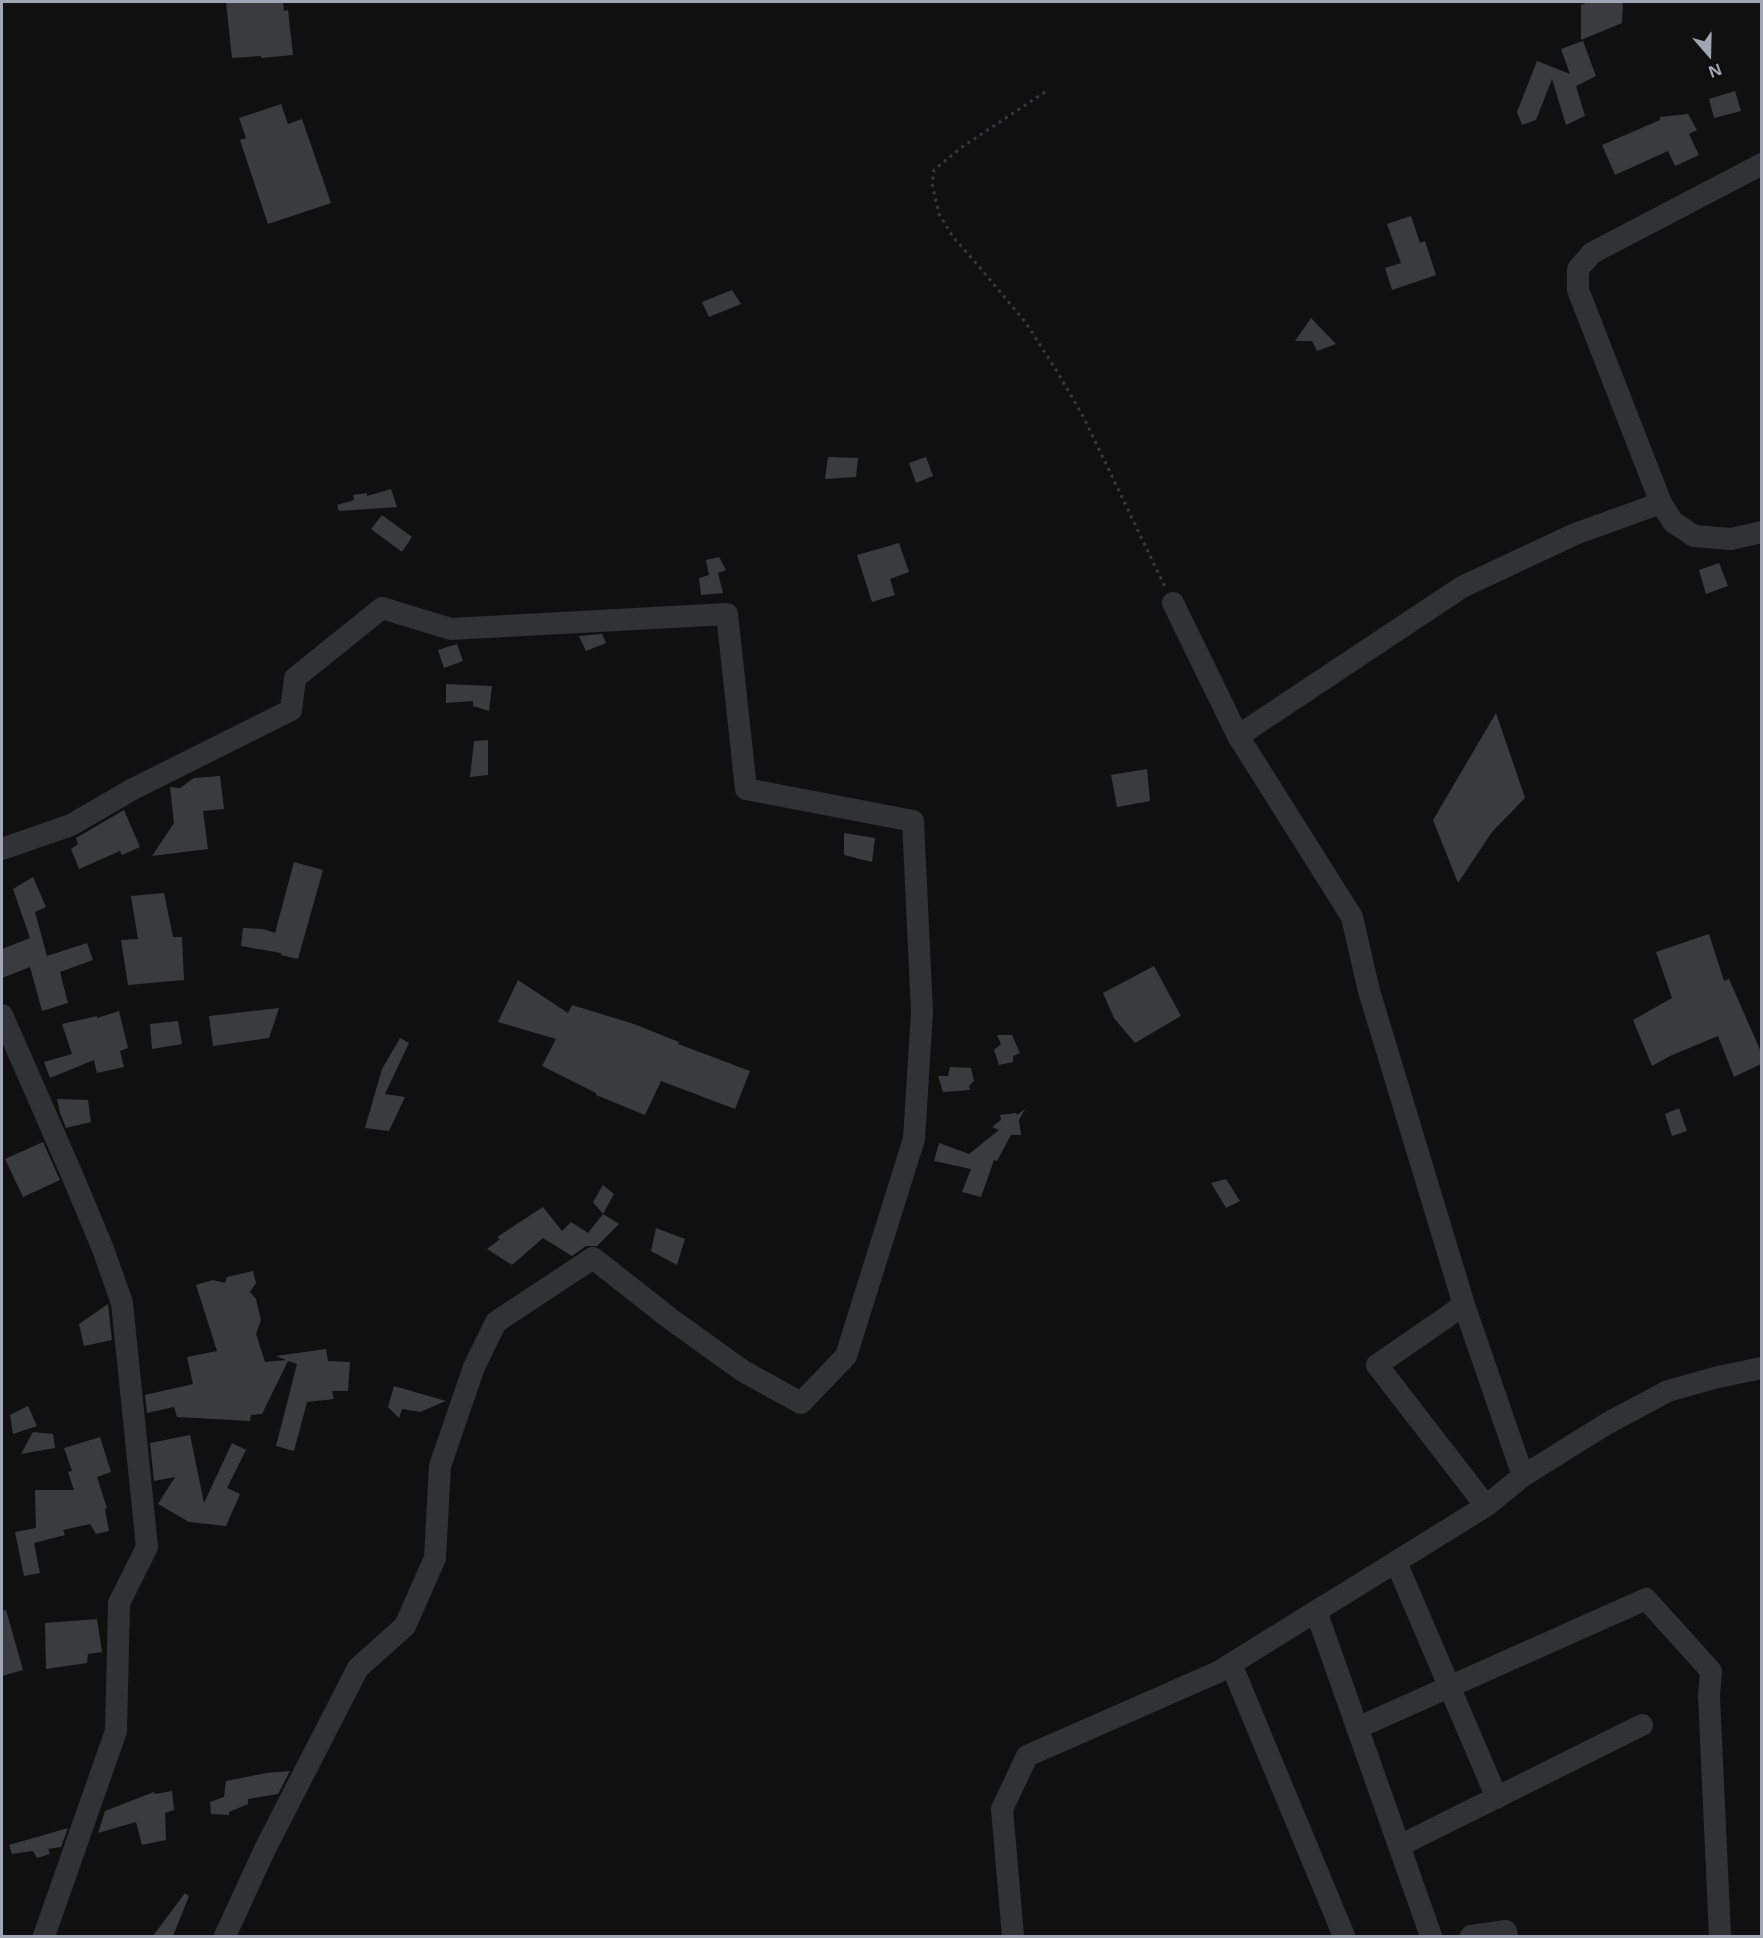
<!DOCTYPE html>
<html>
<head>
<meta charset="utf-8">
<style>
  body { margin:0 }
  #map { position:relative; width:1763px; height:1938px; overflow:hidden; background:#101011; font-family:"Open Sans",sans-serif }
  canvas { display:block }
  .frame { position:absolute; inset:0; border:3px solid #a0a6b3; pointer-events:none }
  .north { position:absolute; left:1679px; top:24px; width:60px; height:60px; -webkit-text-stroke:4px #0b0b0c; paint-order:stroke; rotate:160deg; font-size:16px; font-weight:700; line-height:24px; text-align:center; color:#a0a6b3 }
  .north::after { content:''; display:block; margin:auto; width:21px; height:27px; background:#a0a6b3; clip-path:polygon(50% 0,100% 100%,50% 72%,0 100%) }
</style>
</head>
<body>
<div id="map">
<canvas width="1763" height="1938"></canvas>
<div class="frame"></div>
<div class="north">N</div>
</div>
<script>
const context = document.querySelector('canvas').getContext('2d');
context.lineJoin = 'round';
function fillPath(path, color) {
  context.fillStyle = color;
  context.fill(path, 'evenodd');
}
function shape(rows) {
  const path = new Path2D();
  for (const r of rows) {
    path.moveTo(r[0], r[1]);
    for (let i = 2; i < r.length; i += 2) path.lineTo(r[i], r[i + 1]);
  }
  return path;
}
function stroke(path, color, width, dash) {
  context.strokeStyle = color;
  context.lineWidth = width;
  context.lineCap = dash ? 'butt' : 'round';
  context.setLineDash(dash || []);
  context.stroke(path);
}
fillPath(shape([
  [226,2,283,2,284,11,288,10,293,55,261,58,261,56,232,58],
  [1588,2,1623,2,1622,23,1581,40,1581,5],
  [1583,41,1596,76,1576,86,1585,116,1566,125,1552,79,1536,120,1522,125,1517,112,1537,61,1570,74,1561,49],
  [1735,91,1741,111,1714,118,1709,99],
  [281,104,288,124,302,119,331,203,268,224,240,140,246,138,239,118],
  [1688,114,1697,130,1689,134,1699,155,1675,166,1668,151,1615,175,1602,145,1660,120,1660,117],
  [1411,216,1420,243,1425,241,1436,275,1392,290,1385,268,1401,263,1387,224],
  [732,290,741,304,709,317,702,302],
  [1311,318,1336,344,1317,351,1312,341,1295,341],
  [828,457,858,458,856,477,825,479],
  [926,457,933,476,916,483,909,463],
  [391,489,397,507,339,511,337,505,354,500,353,495,367,493,367,496],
  [382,515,412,537,402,552,371,529],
  [899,543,909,572,890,579,895,595,872,602,857,555],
  [719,557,726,570,718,573,723,593,701,595,699,578,709,575,706,560],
  [1719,563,1728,586,1706,594,1699,570],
  [602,634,606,643,586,651,579,636],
  [457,644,463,661,444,668,438,650],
  [446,684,492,686,489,711,473,706,473,701,446,703],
  [1496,713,1525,798,1492,832,1458,883,1433,820],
  [488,740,488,775,470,777,474,741],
  [1147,769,1150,801,1117,807,1111,775],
  [220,776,224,809,203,811,208,849,152,856,174,823,170,787,180,788,194,778],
  [124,810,140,847,122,855,120,851,79,869,71,849,78,844,76,838],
  [844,833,875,838,872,862,844,855],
  [294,862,323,870,298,959,281,955,281,953,241,946,243,928,263,929,275,933],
  [33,877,46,907,35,912,47,956,87,943,93,960,60,972,68,1003,42,1011,30,967,2,978,2,949,30,938,13,889],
  [164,893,173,937,182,937,184,980,128,985,121,940,138,939,131,896],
  [1709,934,1724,981,1729,979,1761,1052,1761,1064,1734,1077,1718,1036,1670,1056,1652,1066,1633,1020,1672,998,1656,952],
  [1154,966,1181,1016,1135,1043,1114,1018,1103,993],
  [518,980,568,1013,572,1005,634,1024,679,1042,678,1044,750,1071,735,1109,661,1081,645,1115,596,1095,596,1093,542,1066,556,1039,498,1022],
  [279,1008,269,1038,213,1046,209,1016],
  [119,1011,128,1048,120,1051,124,1067,97,1073,94,1060,50,1078,44,1062,72,1054,62,1024,97,1016,97,1018],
  [178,1021,182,1044,152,1049,150,1024],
  [997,1035,1012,1035,1020,1053,1013,1056,1013,1062,999,1065,994,1050,1001,1044],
  [400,1038,409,1043,385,1094,405,1097,389,1131,365,1128,382,1069],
  [950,1067,971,1068,974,1081,969,1086,970,1090,943,1092,938,1076,948,1076],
  [57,1099,88,1100,91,1122,66,1128,60,1113],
  [1679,1108,1687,1131,1672,1136,1665,1114],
  [1025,1109,1019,1120,1021,1135,1011,1135,997,1161,994,1160,981,1197,962,1192,971,1169,934,1161,939,1143,969,1154,999,1130,992,1127,1001,1120,1000,1115,1016,1113,1017,1115],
  [43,1142,60,1180,23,1197,5,1159],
  [1226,1179,1240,1201,1226,1208,1211,1183],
  [603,1185,614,1194,603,1214,593,1202],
  [543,1207,562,1231,571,1222,588,1233,603,1214,619,1224,597,1246,586,1246,572,1256,543,1238,512,1265,487,1249,500,1239,497,1237],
  [656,1228,685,1239,677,1265,651,1251],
  [253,1271,256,1283,250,1292,256,1299,261,1320,256,1334,265,1362,286,1360,276,1356,326,1349,328,1361,350,1362,348,1391,332,1391,334,1399,307,1402,294,1451,276,1446,297,1364,288,1361,262,1414,251,1415,250,1421,177,1417,174,1407,147,1413,145,1395,193,1384,187,1357,217,1351,196,1285,213,1280,225,1283,227,1277],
  [108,1304,112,1340,84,1346,79,1324],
  [394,1386,446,1401,420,1412,402,1409,399,1418,388,1407],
  [28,1406,37,1426,13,1434,10,1415],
  [33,1432,53,1434,55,1448,21,1454],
  [190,1435,204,1503,232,1443,246,1450,227,1488,240,1494,226,1526,189,1522,158,1504,175,1477,154,1481,150,1443],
  [100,1437,111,1472,97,1477,107,1508,105,1509,109,1531,96,1534,90,1524,63,1530,65,1535,34,1543,40,1573,24,1576,15,1532,36,1528,35,1490,74,1490,68,1472,72,1471,64,1448],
  [6,1610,23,1670,2,1676,2,1611],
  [97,1619,102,1652,88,1654,87,1663,46,1669,45,1623],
  [290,1771,278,1794,248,1799,248,1804,229,1812,229,1815,211,1814,210,1802,224,1797,226,1781,266,1773],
  [172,1791,174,1810,165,1813,166,1840,142,1845,136,1822,98,1833,105,1811,154,1792,155,1794],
  [68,1828,61,1847,48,1849,50,1854,37,1858,33,1851,12,1854,9,1845],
  [185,1893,189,1896,173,1936,153,1936]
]), '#3a3b3f');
stroke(shape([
  [1045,92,962,147,934,170,932,184,939,214,953,237,976,263,1026,323,1058,373,1084,418,1165,587]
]), '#37393d', 3, [3, 4.5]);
stroke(shape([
  [1762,164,1592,253,1578,269,1578,290,1661,503,1673,522,1694,536,1731,539,1762,532],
  [1173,603,1238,736,1352,917,1369,991,1464,1305,1523,1476],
  [1238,736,1462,587,1575,534,1661,503],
  [2,849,71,825,133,789,291,710,295,678,382,608,451,629,727,614,746,789,913,821,922,1012,914,1139,846,1356,801,1403,743,1371,672,1320,593,1258,496,1322,474,1367,440,1466,435,1558,405,1626,358,1668,265,1849,225,1936],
  [2,1015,73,1177,103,1249,122,1303,147,1547,119,1603,116,1731,44,1936],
  [1464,1305,1377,1365,1486,1506],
  [1396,1562,1497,1798],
  [1316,1611,1431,1936],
  [1231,1664,1344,1936],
  [1357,1728,1646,1599,1711,1671,1709,1696,1720,1936],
  [1399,1846,1642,1725],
  [1013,1936,1002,1809,1027,1756,1218,1672,1486,1506,1523,1476,1608,1423,1668,1391,1718,1377,1762,1368],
  [1471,1936,1506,1931,1507,1936]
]), '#313236', 22);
</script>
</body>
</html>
